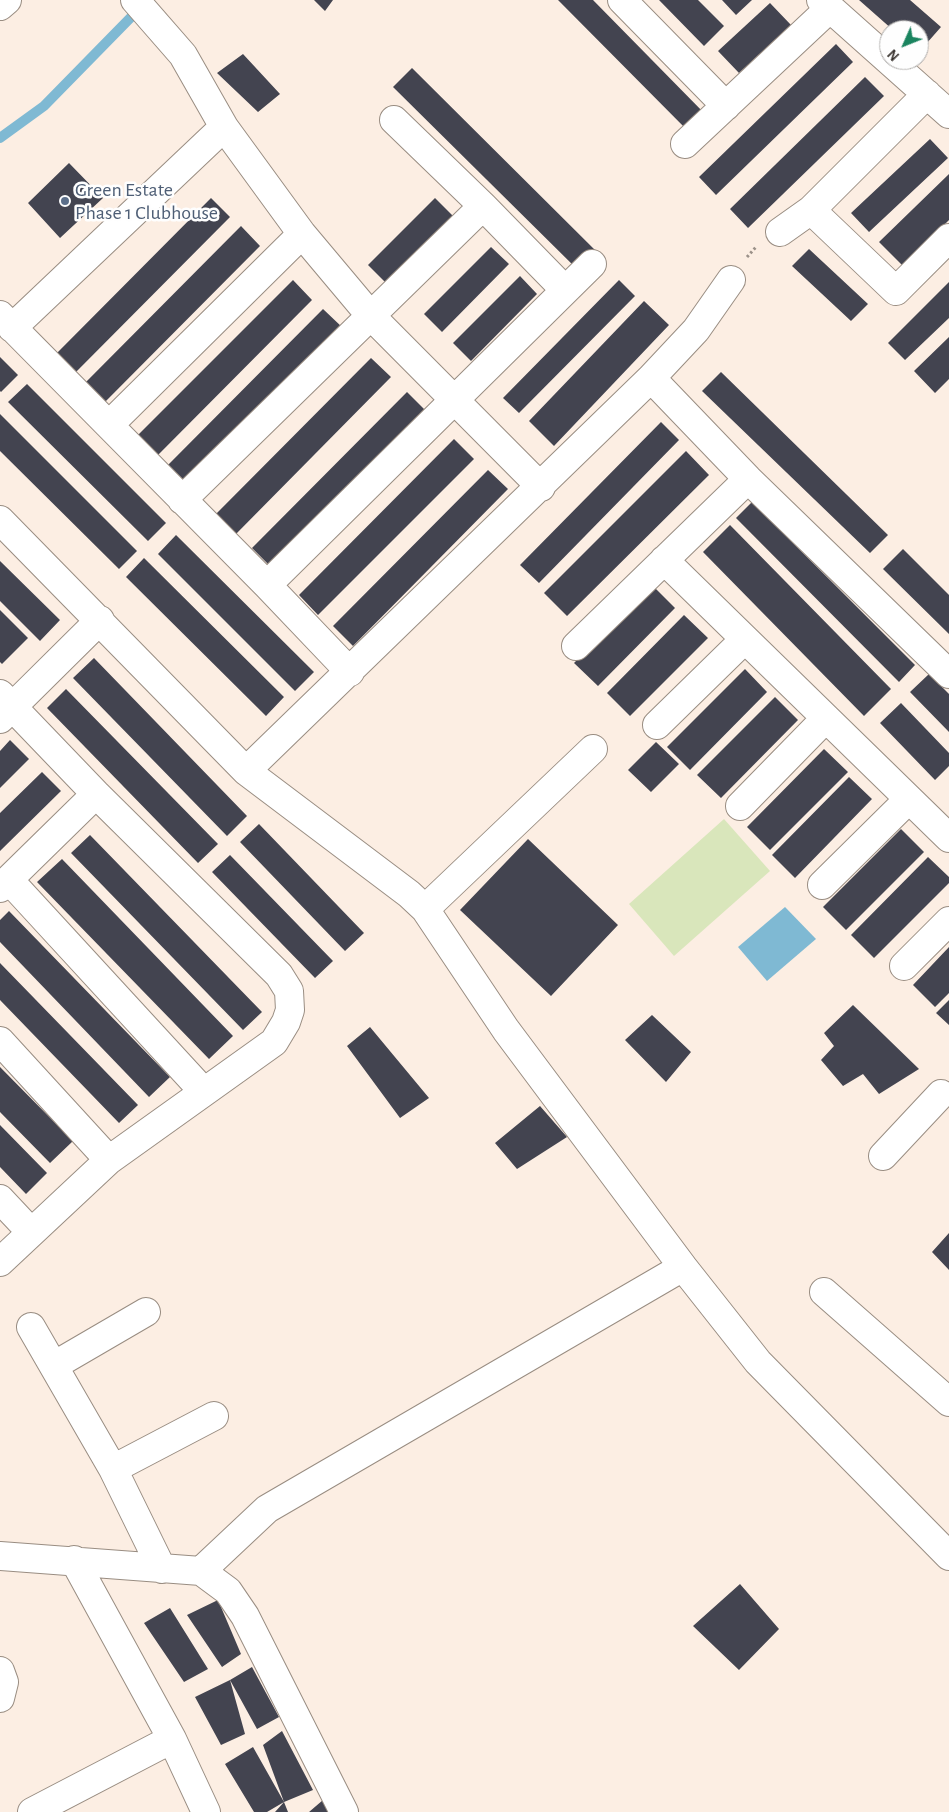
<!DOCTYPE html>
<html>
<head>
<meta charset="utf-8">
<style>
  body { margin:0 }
  #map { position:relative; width:949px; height:1812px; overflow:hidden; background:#fceee3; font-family:"Alegreya Sans",sans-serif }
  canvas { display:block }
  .north { position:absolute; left:879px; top:20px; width:50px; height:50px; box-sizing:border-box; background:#fefefe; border:1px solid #aeacaa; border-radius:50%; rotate:226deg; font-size:14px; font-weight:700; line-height:20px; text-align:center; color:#37312d }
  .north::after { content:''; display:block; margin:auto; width:18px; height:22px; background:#1a845f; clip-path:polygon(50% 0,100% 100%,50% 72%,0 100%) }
</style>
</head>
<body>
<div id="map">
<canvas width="949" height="1812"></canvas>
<div class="north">N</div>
</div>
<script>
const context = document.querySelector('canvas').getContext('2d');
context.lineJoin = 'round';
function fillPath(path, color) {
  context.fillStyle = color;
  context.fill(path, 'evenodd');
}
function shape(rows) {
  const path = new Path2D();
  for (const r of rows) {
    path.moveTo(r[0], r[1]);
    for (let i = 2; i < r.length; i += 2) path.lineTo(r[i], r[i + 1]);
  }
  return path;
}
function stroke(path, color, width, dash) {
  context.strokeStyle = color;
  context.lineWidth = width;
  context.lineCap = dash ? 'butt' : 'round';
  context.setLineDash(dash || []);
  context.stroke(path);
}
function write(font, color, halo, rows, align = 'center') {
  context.font = font + ' "Alegreya Sans",sans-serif';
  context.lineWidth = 5;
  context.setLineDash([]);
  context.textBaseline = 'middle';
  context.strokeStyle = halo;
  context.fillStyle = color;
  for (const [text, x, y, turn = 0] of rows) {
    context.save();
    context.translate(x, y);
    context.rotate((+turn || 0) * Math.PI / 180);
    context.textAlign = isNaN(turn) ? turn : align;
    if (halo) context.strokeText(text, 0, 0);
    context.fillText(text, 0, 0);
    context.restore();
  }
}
fillPath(shape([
  [724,819,770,871,674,956,629,904]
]), '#d9e6bb');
fillPath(shape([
  [785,907,816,939,767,981,738,947]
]), '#7fb9d3');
stroke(shape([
  [0,138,44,106,140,8]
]), '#7fb9d3', 10);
fillPath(shape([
  [314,0,333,0,325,11],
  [558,0,593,0,707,116,690,133],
  [659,0,698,0,724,26,704,46],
  [722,0,752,0,736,15],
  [859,0,910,0,941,27,919,52,919,30,893,30],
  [770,3,791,25,739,73,718,51],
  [836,44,853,62,716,195,699,177],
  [243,54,280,94,258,112,217,73],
  [412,68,599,254,580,272,393,87],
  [865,77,884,96,748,228,730,209],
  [930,139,948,158,869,232,851,213],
  [69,163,103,198,60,238,28,203],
  [949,174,949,220,903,266,879,242],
  [211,198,230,217,75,373,56,354],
  [435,198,453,216,386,283,368,265],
  [241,226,260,246,105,402,85,383],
  [491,247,509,264,442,332,424,314],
  [809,249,868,304,851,321,792,266],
  [520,276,537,294,471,361,453,343],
  [293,280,312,300,157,456,137,436],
  [619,280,635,296,519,413,503,398],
  [949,282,949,318,905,360,888,343],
  [644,301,669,325,554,446,529,421],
  [323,309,343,328,188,484,168,465],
  [949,337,949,379,935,393,914,371],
  [0,357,18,375,1,392,0,391],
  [371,358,391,377,236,534,216,514],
  [721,372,888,535,870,553,702,391],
  [27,384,166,523,148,541,8,402],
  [407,392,426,411,271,567,252,548],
  [0,414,137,551,119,569,0,451],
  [661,422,679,440,539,583,520,565],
  [454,439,474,459,318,615,299,595],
  [686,451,709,475,567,616,544,593],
  [488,470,508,489,353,646,333,626],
  [752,502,915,665,899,682,736,518],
  [730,525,891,689,864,716,703,552],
  [176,535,314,672,295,691,158,554],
  [903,549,949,595,949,634,883,569],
  [144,558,284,697,266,716,126,577],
  [0,561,60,620,40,641,0,601],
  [652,585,675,608,598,686,574,663],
  [0,610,28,638,2,664,0,662],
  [684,615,708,638,630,716,607,693],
  [94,658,247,816,227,836,73,678],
  [745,669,767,692,690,770,667,747],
  [929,674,949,694,949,732,910,692],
  [66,689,218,844,198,863,47,708],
  [775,697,798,720,721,798,697,775],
  [901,703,949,753,949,766,935,780,880,723],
  [10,740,29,759,0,788,0,751],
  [656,742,679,764,651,792,628,770],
  [824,749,848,772,770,850,747,827],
  [42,772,61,791,0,851,0,813],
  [849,777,872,799,795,878,772,855],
  [259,824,364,933,345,951,240,842],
  [901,829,924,852,846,930,823,907],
  [90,835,262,1012,243,1030,71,853],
  [528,839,618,925,551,996,460,910],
  [230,855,333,961,315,978,212,872],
  [928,857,949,877,949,883,874,958,851,935],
  [62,859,233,1036,209,1059,37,882],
  [9,911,170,1077,149,1097,0,942,0,920],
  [949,947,949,993,935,1007,913,985],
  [0,963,138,1105,119,1123,0,1000],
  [949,1000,949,1025,936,1013],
  [853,1005,919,1069,879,1094,863,1074,843,1086,821,1060,834,1046,824,1033],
  [652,1015,691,1052,666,1082,625,1040],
  [370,1027,429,1098,400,1118,347,1046],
  [0,1067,73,1141,50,1163,0,1112],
  [540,1106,567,1137,517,1169,495,1143],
  [0,1125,47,1173,26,1194,0,1167],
  [949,1233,949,1270,932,1252],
  [740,1584,779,1629,739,1670,693,1626],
  [218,1600,241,1654,222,1667,187,1615],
  [170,1608,208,1669,184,1682,144,1623],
  [252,1667,279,1717,257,1729,230,1680],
  [230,1680,245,1734,221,1745,195,1697],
  [282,1731,313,1790,284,1802,263,1745],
  [253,1747,284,1802,267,1812,254,1812,225,1764],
  [323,1800,328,1812,309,1812],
  [284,1802,288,1812,275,1812]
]), '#434450');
const minor = shape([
  [135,0,183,55,224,127,302,234,370,315,541,487],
  [622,0,726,106],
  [821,0,949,114],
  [0,6,7,0],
  [394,120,483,206,565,290],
  [685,144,830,8],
  [811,210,896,291,949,238],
  [780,232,811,210,927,94],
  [0,315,267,585,350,672],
  [12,328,224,127],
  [651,378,748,479,949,674],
  [109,425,302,234],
  [182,500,483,206],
  [0,520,246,771,409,894,425,909,506,1030,683,1267,758,1362,949,1556],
  [664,560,949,838],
  [267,585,592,264],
  [576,646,748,479],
  [0,694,96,794,279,975,289,991,290,1010,286,1022,274,1042,109,1160,0,1262],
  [0,719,100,620],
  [657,725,745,639],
  [246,771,651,378,696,330,731,280],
  [740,806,826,718],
  [9,880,204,1092],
  [822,885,909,799],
  [0,888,96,794],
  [425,909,593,749],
  [904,966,949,921],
  [0,1041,109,1160],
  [883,1156,941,1094],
  [0,1199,31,1232],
  [824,1292,949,1402],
  [31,1327,113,1469,162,1569],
  [55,1365,146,1312],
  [113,1469,214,1416],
  [0,1556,201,1571,228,1591,245,1616,344,1812],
  [74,1560,172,1739,206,1812],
  [201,1571,267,1509,683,1267],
  [0,1671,4,1682,0,1698],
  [32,1812,172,1739]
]);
stroke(minor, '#998d82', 30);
stroke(shape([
  [747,257,756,247]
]), '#9b9189', 3, [2.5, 2.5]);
stroke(minor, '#fff', 28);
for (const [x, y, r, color] of [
  [65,201,5,"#5c6f8a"]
]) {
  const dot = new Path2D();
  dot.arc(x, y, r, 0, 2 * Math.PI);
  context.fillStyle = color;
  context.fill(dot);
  stroke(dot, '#fefefe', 2);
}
write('20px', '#4e5e75', '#fefefe', [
  ["Green Estate",75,190],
  ["Phase 1 Clubhouse",75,213]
], 'left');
</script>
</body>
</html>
